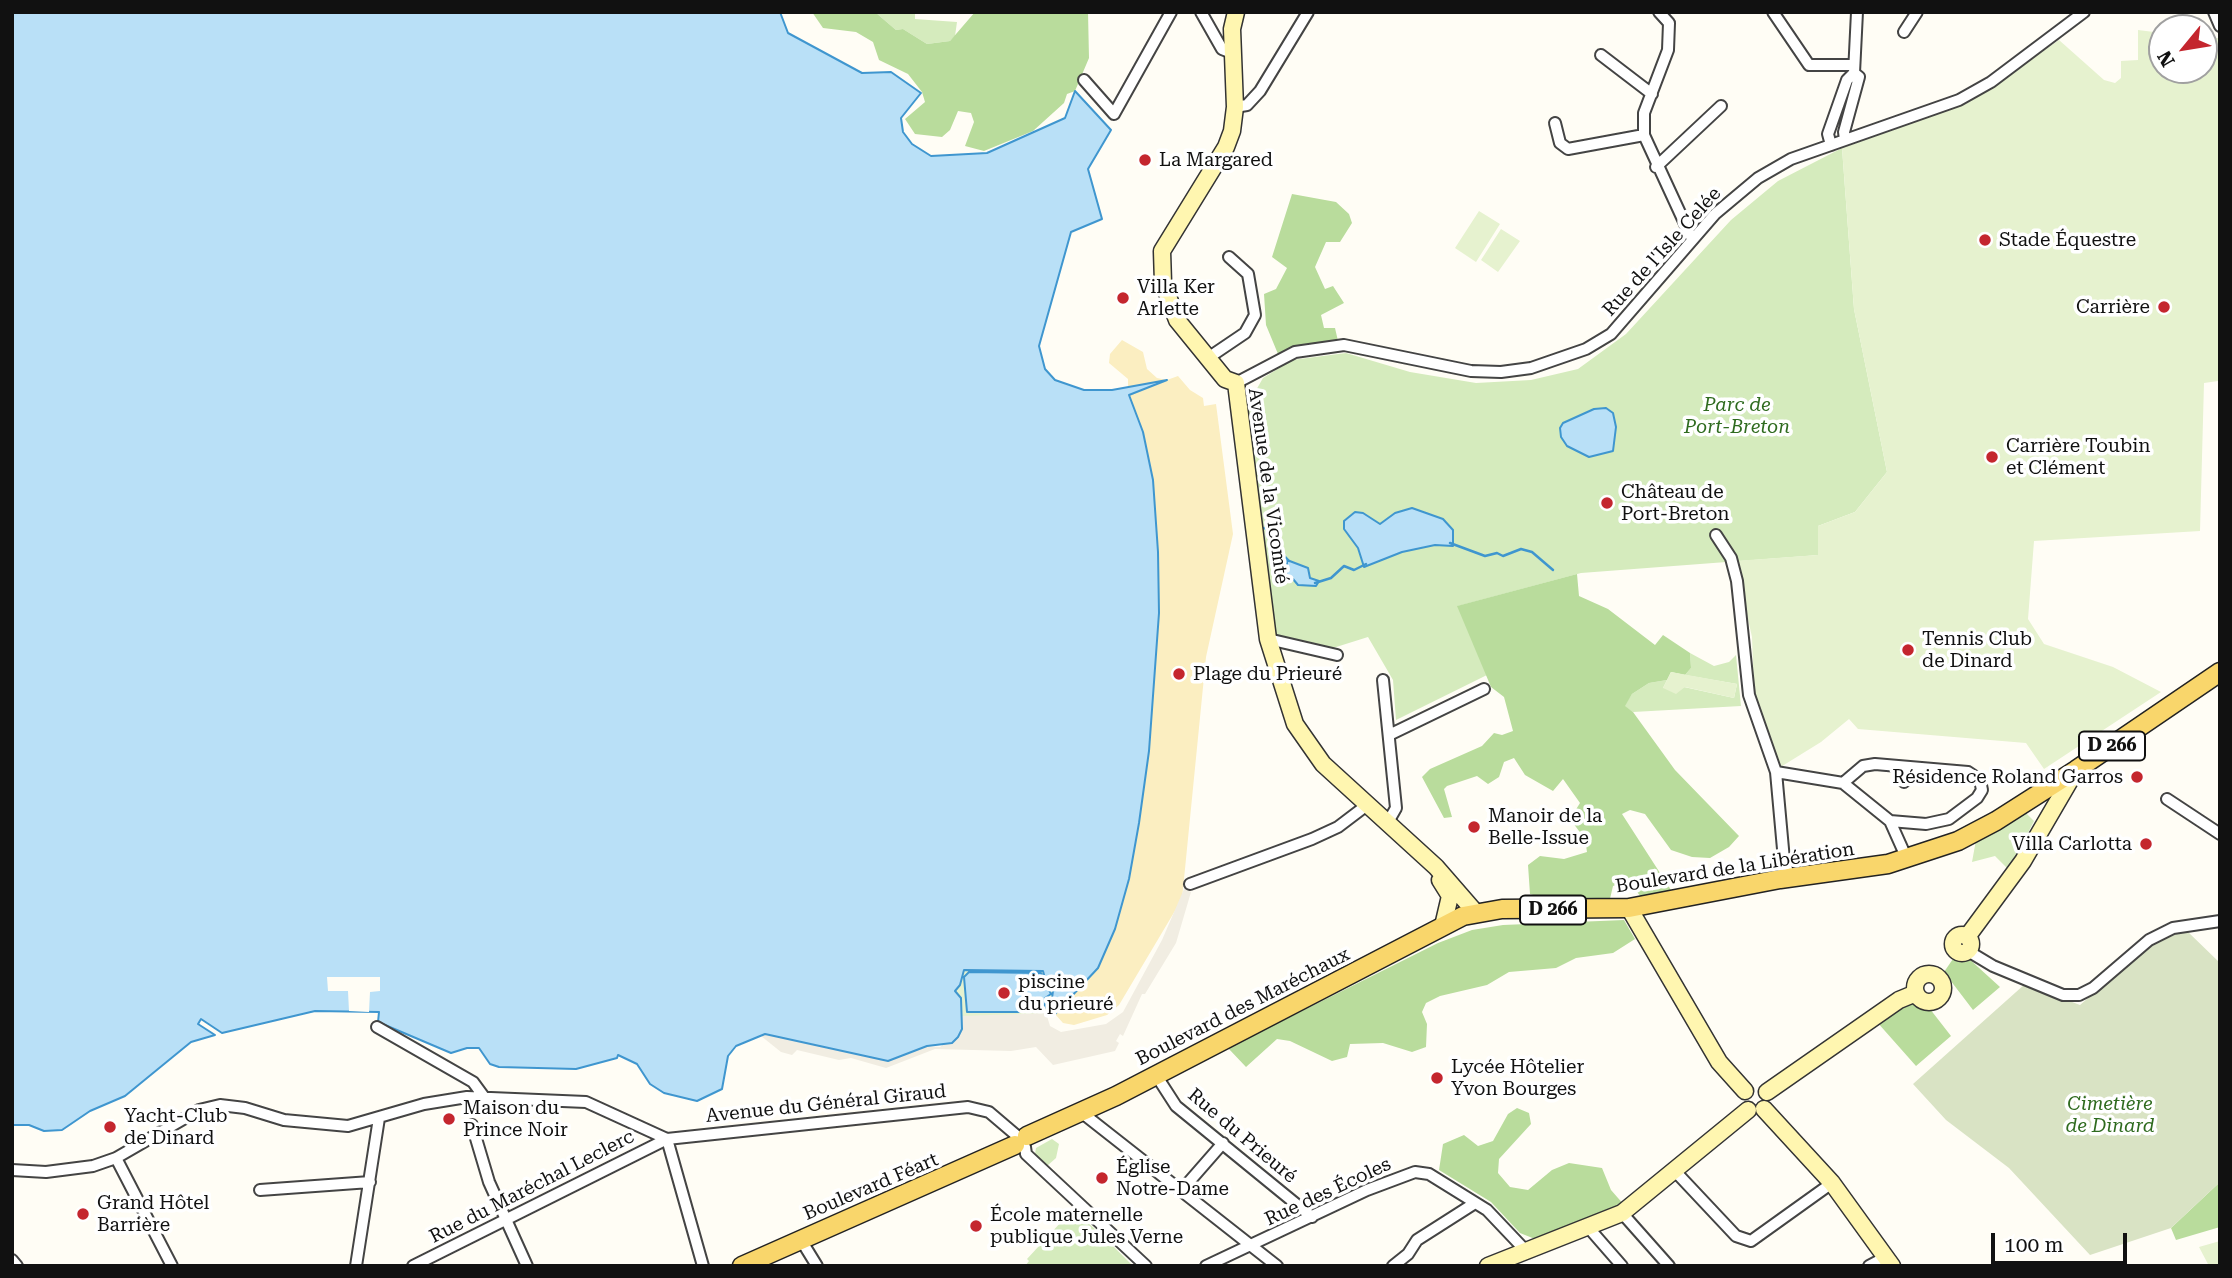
<!DOCTYPE html>
<html>
<head>
<meta charset="utf-8">
<style>
  body { margin:0 }
  #map { position:relative; width:2232px; height:1278px; overflow:hidden; background:#fffdf5; font-family:"Roboto Serif",serif }
  canvas { display:block }
  .frame { position:absolute; inset:0; border:14px solid #111; pointer-events:none }
  .north { position:absolute; left:2148px; top:14px; width:70px; height:70px; box-sizing:border-box; background:#fff; border:2px solid #a0a0a0; border-radius:50%; rotate:240deg; font-size:19px; font-weight:700; line-height:28px; text-align:center; color:#111 }
  .north::after { content:''; display:block; margin:auto; width:24px; height:32px; background:#c4262e; clip-path:polygon(50% 0,100% 100%,50% 72%,0 100%) }
  .scale { position:absolute; left:1991px; top:1233px; width:136px; height:32px; box-sizing:border-box; border:4px solid #111; border-top:0; padding-left:9px; font-size:21px; line-height:24px; white-space:nowrap; color:#111; -webkit-text-stroke:5px #fff; paint-order:stroke }
</style>
</head>
<body>
<div id="map">
<canvas width="2232" height="1278"></canvas>
<div class="frame"></div>
<div class="north">N</div>
<div class="scale">100 m</div>
</div>
<script>
const context = document.querySelector('canvas').getContext('2d');
context.lineJoin = 'round';
function fillPath(path, color) {
  context.fillStyle = color;
  context.fill(path, 'evenodd');
}
function shape(rows) {
  const path = new Path2D();
  for (const r of rows) {
    if (r.length === 3) {
      path.moveTo(r[0] + r[2], r[1]);
      path.arc(r[0], r[1], r[2], 0, 2 * Math.PI);
      continue;
    }
    path.moveTo(r[0], r[1]);
    for (let i = 2; i < r.length; i += 2) path.lineTo(r[i], r[i + 1]);
  }
  return path;
}
function stroke(path, color, width, dash) {
  context.strokeStyle = color;
  context.lineWidth = width;
  context.lineCap = dash ? 'butt' : 'round';
  context.setLineDash(dash || []);
  context.stroke(path);
}
function write(font, color, halo, rows, align = 'center') {
  context.font = font + ' "Roboto Serif",serif';
  context.lineWidth = 7;
  context.setLineDash([]);
  context.textBaseline = 'middle';
  context.strokeStyle = halo;
  context.fillStyle = color;
  for (const [text, x, y, turn = 0] of rows) {
    context.save();
    context.translate(x, y);
    context.rotate((+turn || 0) * Math.PI / 180);
    context.textAlign = isNaN(turn) ? turn : align;
    if (halo) context.strokeText(text, 0, 0);
    context.fillText(text, 0, 0);
    context.restore();
  }
}
fillPath(shape([
  [875,12,915,12,915,19,957,22,955,36,950,41,927,44,903,29,896,30],
  [1842,148,1854,309,1887,472,1855,512,1818,526,1819,555,1581,573,1458,606,1487,675,1396,720,1393,680,1368,637,1333,648,1275,635,1247,406,1263,378,1292,360,1346,353,1410,372,1476,383,1531,380,1578,369,1626,334,1731,220,1778,181],
  [1690,653,1714,666,1729,662,1736,655,1741,706,1633,712,1624,706,1632,694,1649,683,1667,680,1663,688,1684,687,1734,698,1737,684,1685,675,1691,668],
  [2023,810,2034,821,2011,866,2008,869,1995,856,1972,862,1976,840],
  [1052,1139,1059,1144,1056,1158,1047,1166,1035,1154,1036,1148],
  [1073,1209,1107,1240,1133,1266,1025,1266,1029,1261,1027,1259]
]), '#d5ebbd');
fillPath(shape([
  [812,12,875,12,896,30,903,29,927,44,950,41,975,12,1088,12,1089,58,1075,91,1067,94,1064,103,1033,131,984,151,965,146,974,122,971,113,958,111,950,130,942,137,915,134,905,119,925,102,922,92,908,74,879,60,873,42,856,32,823,28],
  [1292,194,1336,202,1349,214,1352,223,1340,242,1326,242,1315,267,1325,289,1333,286,1344,303,1321,315,1324,328,1335,328,1338,341,1278,354,1266,325,1264,294,1276,289,1287,268,1272,257],
  [1577,574,1579,596,1608,609,1655,645,1663,635,1690,653,1691,668,1685,675,1671,672,1667,680,1649,683,1632,694,1625,706,1633,712,1675,770,1739,836,1729,847,1710,858,1692,857,1671,850,1645,814,1630,810,1622,814,1671,890,1641,897,1634,888,1620,884,1613,886,1609,903,1544,898,1530,894,1528,865,1540,856,1564,859,1587,852,1585,839,1570,819,1580,803,1563,779,1553,791,1525,775,1514,758,1504,762,1499,777,1488,784,1477,776,1447,786,1444,789,1452,817,1444,818,1422,777,1430,769,1482,746,1494,733,1502,735,1513,731,1504,697,1491,687,1457,606],
  [1624,920,1635,939,1613,953,1576,958,1556,968,1509,972,1487,985,1440,996,1426,1003,1422,1012,1427,1024,1426,1047,1412,1052,1383,1043,1350,1044,1347,1057,1332,1061,1290,1041,1277,1039,1246,1067,1228,1048,1438,943,1472,930,1503,925],
  [1955,956,1967,957,2000,987,1973,1010,1944,972],
  [1906,1000,1917,1001,1930,1009,1951,1036,1916,1066,1877,1022],
  [1517,1108,1529,1113,1531,1124,1499,1159,1498,1173,1510,1187,1528,1190,1552,1170,1569,1163,1602,1168,1611,1190,1625,1206,1535,1239,1520,1233,1491,1202,1439,1170,1443,1144,1464,1135,1478,1146,1493,1141,1508,1114],
  [2220,1182,2220,1227,2176,1240,2171,1228]
]), '#b9dc9c');
fillPath(shape([
  [1122,340,1143,352,1147,369,1157,378,1167,380,1178,376,1190,390,1203,398,1204,406,1216,404,1233,534,1206,657,1182,899,1119,1005,1107,1015,1074,1025,1063,1023,1055,1014,1073,995,1128,394,1128,379,1109,363,1110,354]
]), '#fbeec1');
fillPath(shape([
  [2186,930,2220,963,2220,1182,2171,1228,2090,1255,2009,1168,1946,1120,1913,1084,2025,984,2080,1005,2148,946]
]), '#d9e3c4');
fillPath(shape([
  [2138,30,2162,33,2162,70,2204,70,2204,38,2220,38,2220,378,2218,381,2204,383,2200,531,2034,541,2028,619,2044,644,2113,667,2161,692,2044,769,2026,743,1858,729,1849,719,1821,742,1779,768,1754,692,1752,637,1735,561,1818,555,1818,526,1855,512,1887,472,1854,309,1842,148,1966,104,2059,40,2104,80,2115,83,2121,78,2121,61,2138,60],
  [1479,211,1500,224,1476,262,1455,248],
  [1501,229,1520,241,1498,272,1481,260],
  [1671,672,1737,684,1734,698,1685,687,1676,694,1663,688],
  [968,968,1043,971,1047,986,1053,991,1050,1012,1044,1016,962,1016,961,998,955,992,960,985,961,973],
  [2220,1241,2220,1266,2209,1266,2199,1247]
]), '#e6f2cf');
fillPath(shape([
  [1184,889,1191,892,1176,943,1145,994,1142,994,1123,1036,1120,1034,1116,1041,1119,1043,1115,1051,1053,1065,1036,1047,1011,1051,935,1049,886,1068,851,1058,839,1060,797,1050,792,1055,781,1052,761,1036,765,1034,888,1061,927,1046,940,1047,962,1029,962,1016,1046,1013,1050,1026,1061,1032,1106,1024,1123,1012,1162,940]
]), '#f1ede2');
const water = shape([
  [12,12,780,12,788,33,862,73,891,72,921,93,901,118,903,132,912,144,931,156,987,153,1065,118,1075,91,1111,130,1088,169,1102,219,1071,232,1039,346,1045,369,1055,380,1084,390,1112,390,1167,380,1129,395,1143,432,1153,480,1158,552,1159,613,1149,751,1139,823,1129,879,1115,929,1098,968,1055,1014,1050,1012,1053,991,1047,986,1043,971,964,970,960,985,955,991,961,998,962,1029,958,1037,952,1043,927,1046,888,1061,765,1034,736,1046,728,1056,722,1089,697,1101,664,1093,650,1084,637,1064,618,1055,617,1058,576,1069,499,1067,490,1064,479,1048,467,1048,451,1053,378,1022,379,1012,315,1011,222,1033,201,1019,198,1024,215,1035,191,1042,125,1096,90,1111,62,1130,44,1131,29,1125,12,1125,12,12],
  [1606,408,1613,413,1616,427,1613,451,1589,457,1567,446,1561,437,1560,428,1563,423,1594,409,1606,408],
  [1412,508,1443,519,1453,530,1453,546,1435,545,1402,552,1364,567,1358,548,1344,529,1344,521,1355,512,1363,513,1380,524,1395,513,1412,508],
  [1287,560,1308,568,1310,578,1319,581,1316,586,1298,585,1293,579,1287,581,1287,560],
  [969,972,1041,973,1051,994,1045,998,1045,1008,1039,1012,967,1012,964,977,969,972]
]);
fillPath(water, '#b9e0f7');
stroke(water, '#3f96cf', 2);
fillPath(shape([
  [327,977,380,977,380,991,370,992,369,1012,349,1011,348,991,328,991]
]), '#fffdf5');
stroke(shape([
  [1264,528,1272,530,1276,547,1289,561],
  [1450,543,1485,556,1497,553,1503,556,1521,549,1532,552,1553,570],
  [1315,583,1331,578,1344,566,1354,570,1366,564]
]), '#3f96cf', 2.5);
const street = shape([
  [1201,12,1222,49,1232,53],
  [1659,12,1669,23,1668,50,1644,113,1644,135,1692,239],
  [1773,12,1809,65,1854,65],
  [2214,12,2220,26],
  [1904,32,1917,12],
  [1601,55,1652,94],
  [1084,80,1114,114,1171,12],
  [1235,107,1247,105,1260,91,1308,12],
  [1555,123,1560,143,1568,149,1644,135],
  [1845,140,1844,132,1859,77,1854,73],
  [1831,145,1828,134,1847,80,1854,73,1857,12],
  [1656,167,1721,106],
  [1208,358,1245,333,1255,315,1248,274,1229,257],
  [1236,383,1295,352,1344,345,1471,371,1501,372,1531,368,1586,349,1611,334,1715,214,1758,178,1791,159,1959,100,1991,82,2084,12],
  [1716,535,1731,558,1737,581,1749,695,1776,772,1784,860,1790,878],
  [1268,639,1337,655],
  [1383,680,1396,808,1388,822],
  [1389,735,1484,689],
  [1776,772,1843,783,1890,821,1907,859],
  [1904,782,1919,768],
  [1843,783,1863,766,1875,764,1968,772,1980,780,1982,790,1977,798,1949,819,1926,824,1890,821],
  [2167,799,2220,834],
  [1190,884,1312,839,1338,827,1367,805],
  [1968,951,1993,966,2063,995,2079,995,2093,988,2149,940,2173,928,2220,921],
  [377,1027,473,1082,484,1097],
  [1156,1075,1176,1106,1312,1217],
  [1081,1112,1277,1266],
  [472,1125,489,1182,527,1266],
  [667,1139,703,1266],
  [1025,1147,1026,1154,1146,1266],
  [116,1158,172,1266],
  [1673,1169,1736,1236,1751,1241,1832,1183],
  [12,1170,46,1172,93,1166,116,1158,199,1110,220,1105,245,1108,284,1120,348,1126,424,1104,467,1097,586,1102,667,1139],
  [260,1190,370,1182],
  [1181,1191,1223,1143],
  [1622,1213,1669,1266],
  [1588,1227,1622,1266],
  [801,1240,817,1266],
  [12,1260,17,1266],
  [356,1266,379,1118],
  [413,1266,667,1139,968,1107,989,1112,1016,1135],
  [1206,1266,1367,1190,1415,1172,1429,1174,1487,1210,1525,1250],
  [1393,1266,1408,1254,1417,1240,1475,1203],
  [1869,1266,1886,1257]
]);
const secondary = shape([
  [1236,12,1232,29,1235,107,1232,131,1226,147,1162,251,1163,283,1177,320,1225,379,1236,383,1268,639,1295,724,1323,764,1436,867,1476,913],
  [1440,880,1450,896,1443,926],
  [1629,908,1719,1062,1745,1091],
  [1962,944,9],
  [1967,937,2023,861,2076,770],
  [1929,988,14],
  [1767,1092,1899,1000,1916,993],
  [1764,1109,1832,1183,1892,1266],
  [1488,1266,1622,1213,1748,1110]
]);
const primary = shape([
  [1027,1136,1116,1096,1463,916,1502,909,1629,908,1780,879,1888,864,1958,841,1996,821,2076,770,2220,672],
  [742,1266,1015,1145]
]);
stroke(street, '#444', 14);
stroke(secondary, '#333', 19);
stroke(primary, '#222', 21);
stroke(street, '#fff', 10);
stroke(secondary, '#fff6b0', 16);
stroke(primary, '#f9d66b', 18);
for (const [x, y, r, color] of [
  [1145,160,7,"#c4262e"],
  [1985,240,7,"#c4262e"],
  [1123,298,7,"#c4262e"],
  [2164,307,7,"#c4262e"],
  [1992,457,7,"#c4262e"],
  [1607,503,7,"#c4262e"],
  [1908,650,7,"#c4262e"],
  [1179,674,7,"#c4262e"],
  [2137,777,7,"#c4262e"],
  [1474,827,7,"#c4262e"],
  [2146,844,7,"#c4262e"],
  [1004,993,7,"#c4262e"],
  [1437,1078,7,"#c4262e"],
  [449,1119,7,"#c4262e"],
  [110,1127,7,"#c4262e"],
  [1102,1178,7,"#c4262e"],
  [83,1214,7,"#c4262e"],
  [976,1226,7,"#c4262e"]
]) {
  const dot = new Path2D();
  dot.arc(x, y, r, 0, 2 * Math.PI);
  context.fillStyle = color;
  context.fill(dot);
  stroke(dot, '#fff', 2.5);
}
for (const [x, y, w] of [
  [2112,746,66],
  [1553,910,66]
]) {
  const box = new Path2D();
  box.roundRect(x - w / 2, y - 14.5, w, 29, 5);
  context.fillStyle = '#fff';
  context.fill(box);
  stroke(box, '#111', 2);
}
write('bold 18px', '#111', null, [
  ["D 266",2112,746],
  ["D 266",1553,910]
]);
write('19px', '#111', '#fff', [
  ["La Margared",1159,160],
  ["Stade Équestre",1999,240],
  ["Villa Ker",1137,287],
  ["Arlette",1137,309],
  ["Carrière",2150,307,"right"],
  ["Carrière Toubin",2006,446],
  ["et Clément",2006,468],
  ["Château de",1621,492],
  ["Port-Breton",1621,514],
  ["Tennis Club",1922,639],
  ["de Dinard",1922,661],
  ["Plage du Prieuré",1193,674],
  ["Résidence Roland Garros",2123,777,"right"],
  ["Manoir de la",1488,816],
  ["Belle-Issue",1488,838],
  ["Villa Carlotta",2132,844,"right"],
  ["piscine",1018,982],
  ["du prieuré",1018,1004],
  ["Lycée Hôtelier",1451,1067],
  ["Yvon Bourges",1451,1089],
  ["Maison du",463,1108],
  ["Prince Noir",463,1130],
  ["Yacht-Club",124,1116],
  ["de Dinard",124,1138],
  ["Église",1116,1167],
  ["Notre-Dame",1116,1189],
  ["Grand Hôtel",97,1203],
  ["Barrière",97,1225],
  ["École maternelle",990,1215],
  ["publique Jules Verne",990,1237]
], 'left');
write('19px', '#111', '#fff', [
  ["Rue de l'Isle Celée",1662,252,-48],
  ["Avenue de la Vicomté",1268,486,82],
  ["Boulevard de la Libération",1735,868,-9],
  ["Boulevard des Maréchaux",1243,1007,-27],
  ["Avenue du Général Giraud",826,1104,-6],
  ["Rue du Prieuré",1242,1136,40],
  ["Rue du Maréchal Leclerc",532,1187,-27],
  ["Boulevard Féart",871,1187,-23],
  ["Rue des Écoles",1328,1192,-25]
]);
write('italic 19px', '#2f6b1f', '#fff', [
  ["Parc de",1737,405],
  ["Port-Breton",1737,427],
  ["Cimetière",2110,1104],
  ["de Dinard",2110,1126]
]);
</script>
</body>
</html>
